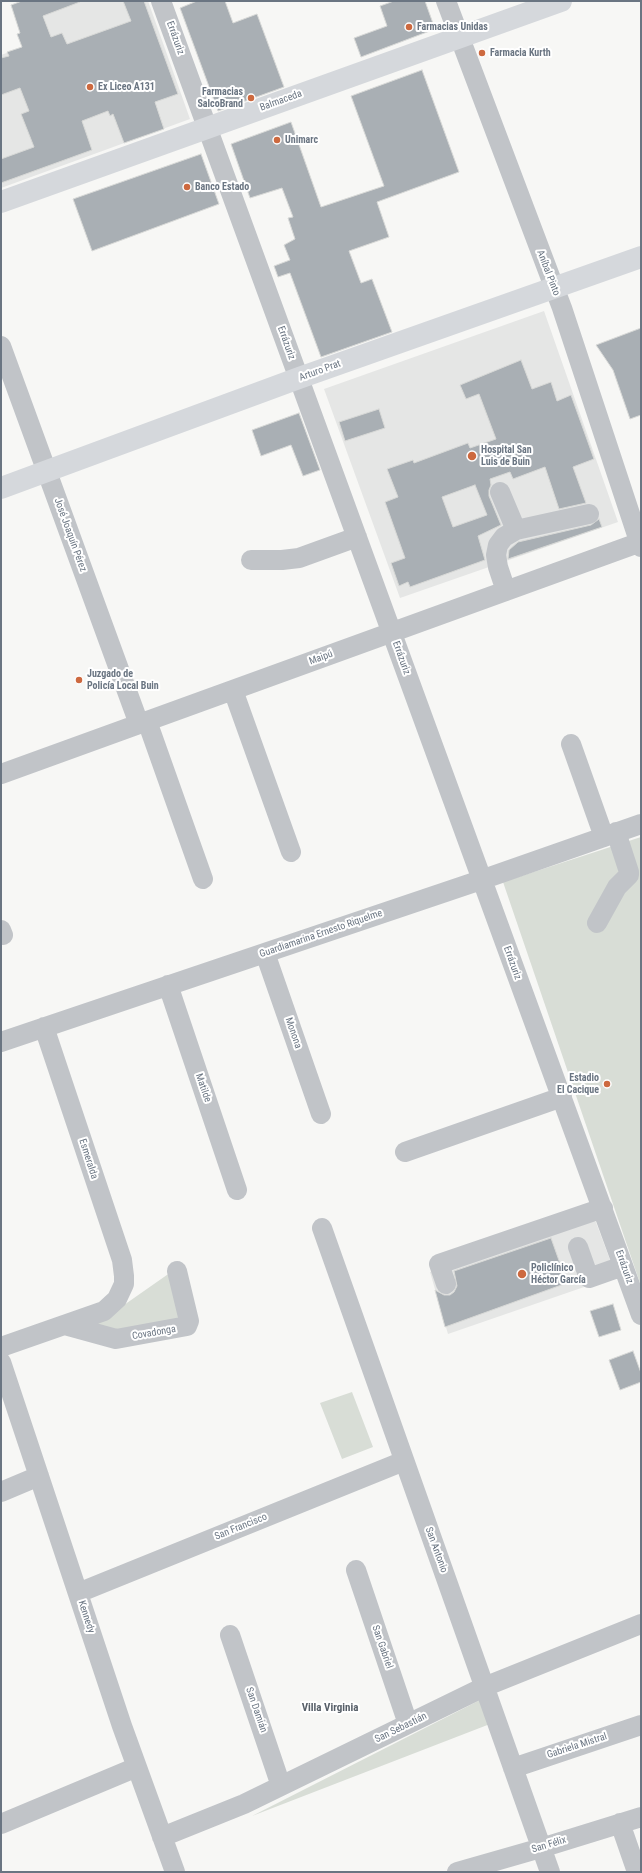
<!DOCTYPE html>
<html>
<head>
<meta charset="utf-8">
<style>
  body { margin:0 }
  #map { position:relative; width:642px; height:1873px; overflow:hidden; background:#f7f7f5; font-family:"Roboto Condensed",sans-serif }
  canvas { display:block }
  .frame { position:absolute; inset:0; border:2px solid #6a7582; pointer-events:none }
</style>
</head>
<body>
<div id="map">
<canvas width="642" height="1873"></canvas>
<div class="frame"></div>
</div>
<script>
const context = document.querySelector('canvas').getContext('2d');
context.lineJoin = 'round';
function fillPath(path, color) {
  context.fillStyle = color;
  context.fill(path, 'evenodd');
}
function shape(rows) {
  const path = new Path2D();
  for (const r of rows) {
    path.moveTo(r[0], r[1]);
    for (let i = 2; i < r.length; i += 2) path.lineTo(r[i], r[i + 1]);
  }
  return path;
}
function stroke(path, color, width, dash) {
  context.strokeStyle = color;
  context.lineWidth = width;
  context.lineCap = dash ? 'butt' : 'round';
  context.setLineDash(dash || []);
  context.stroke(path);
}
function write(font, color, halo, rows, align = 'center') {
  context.font = font + ' "Roboto Condensed",sans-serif';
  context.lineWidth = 4;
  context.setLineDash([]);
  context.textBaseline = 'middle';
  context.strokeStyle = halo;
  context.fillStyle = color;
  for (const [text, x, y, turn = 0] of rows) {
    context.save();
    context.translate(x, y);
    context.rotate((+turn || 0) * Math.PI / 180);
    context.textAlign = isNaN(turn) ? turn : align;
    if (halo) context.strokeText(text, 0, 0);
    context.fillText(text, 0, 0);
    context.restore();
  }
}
fillPath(shape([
  [38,1,148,1,190,119,1,188,1,55,51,37],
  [544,311,618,522,400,598,324,389],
  [594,1217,616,1276,448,1334,430,1272]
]), '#e5e6e5');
fillPath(shape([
  [641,837,641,1286,503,882],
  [174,1270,186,1322,112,1333,86,1326,114,1312],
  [352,1392,373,1447,342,1459,320,1403],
  [482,1699,490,1724,252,1816]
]), '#d8ddd6');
const building = shape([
  [22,1,80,1,80,2,43,16,51,37,62,33,67,44,131,21,123,1,144,1,178,94,155,102,164,129,124,143,113,114,110,116,108,111,82,121,92,150,1,183,1,159,34,147,21,114,29,111,20,88,1,95,1,58,9,56,7,52,22,47,17,34,20,33,11,5,22,1],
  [197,1,225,1,233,23,257,14,284,87,218,111,180,8,197,1],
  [394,1,425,1,435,29,361,57,354,38,387,26,380,6,394,1],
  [422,70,459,172,377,202,389,237,349,251,361,283,372,279,392,332,321,357,290,273,278,277,274,266,290,260,284,245,295,239,288,218,293,217,282,188,250,198,231,144,291,122,321,207,384,186,351,96,422,70],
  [201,154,219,204,92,251,73,199,201,154],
  [641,328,641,415,630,419,613,370,596,345,641,328],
  [521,360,532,389,551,382,557,401,571,395,594,459,573,467,586,503,559,509,545,467,513,479,510,472,490,479,491,485,489,490,489,496,501,525,478,536,485,560,410,587,408,582,399,586,391,563,405,558,385,502,398,497,387,469,413,460,414,463,468,443,470,448,496,439,479,394,466,399,460,385,521,360],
  [475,485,487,515,453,527,442,497,475,485],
  [379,409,385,428,345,441,339,422,379,409],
  [299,413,320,470,303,476,291,445,261,456,252,430,299,413],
  [599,519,602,527,508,559,509,550,518,542,591,525,599,519],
  [551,1238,567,1283,445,1327,435,1290,444,1295,450,1295,454,1292,457,1286,454,1271,551,1238],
  [613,1304,621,1330,599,1337,590,1311,613,1304],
  [633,1351,641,1373,641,1382,620,1390,609,1360,633,1351]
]);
fillPath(building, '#a9afb4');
stroke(building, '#d8d9d7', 1);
stroke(shape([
  [161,1,641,1315],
  [446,1,562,308,641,547],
  [1,346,139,724],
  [500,492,516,530],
  [251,560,282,560,299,558,357,537],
  [506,591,498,567,496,555,498,545,504,537,516,530,589,514],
  [233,690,291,852],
  [147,721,203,879],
  [571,744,604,837],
  [1,774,641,542],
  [597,923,617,887,629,875,629,872,616,832],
  [1,930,3,935],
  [265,953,321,1114],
  [168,985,237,1190],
  [1,1042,481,880,641,824],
  [405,1152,562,1097],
  [322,1228,550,1872],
  [578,1247,589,1278,623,1266],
  [446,1284,439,1264,603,1208],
  [65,1325,116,1339,187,1326,189,1321,177,1271],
  [1,1347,104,1311,117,1299,124,1284,124,1276,122,1260,44,1027],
  [1,1362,122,1726,175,1872],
  [1,1492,39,1476],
  [356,1570,408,1724],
  [78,1593,404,1461],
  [230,1635,281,1786],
  [513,1768,641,1725],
  [620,1823,637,1872],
  [1,1824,137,1767],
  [162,1837,244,1804,484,1687,641,1624],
  [457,1872,541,1848,641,1817]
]), '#c1c4c8', 20);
stroke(shape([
  [1,202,561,1],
  [1,488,299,378,641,257]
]), '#d5d8dc', 22);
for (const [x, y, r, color] of [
  [409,27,4,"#cd693f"],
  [482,53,4,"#cd693f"],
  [90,87,4,"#cd693f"],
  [251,98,4,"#cd693f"],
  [277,140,4,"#cd693f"],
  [187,187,4,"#cd693f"],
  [472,456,5,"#cd693f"],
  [79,680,4,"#cd693f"],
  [607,1084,4,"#cd693f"],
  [522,1274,5,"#cd693f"]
]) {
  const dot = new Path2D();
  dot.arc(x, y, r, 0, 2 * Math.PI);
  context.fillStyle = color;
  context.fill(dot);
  stroke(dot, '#fff', 1.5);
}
write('bold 10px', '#6a7582', '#fff', [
  ["Farmacias Unidas",417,27],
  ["Farmacia Kurth",490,53],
  ["Ex Liceo A131",98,87],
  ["Farmacias",243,92,"right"],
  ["SalcoBrand",243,104,"right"],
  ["Unimarc",285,140],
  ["Banco Estado",195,187],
  ["Hospital San",481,450],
  ["Luis de Buin",481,462],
  ["Juzgado de",87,674],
  ["Policía Local Buin",87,686],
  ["Estadio",599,1078,"right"],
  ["El Cacique",599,1090,"right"],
  ["Policlínico",531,1268],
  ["Héctor García",531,1280]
], 'left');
write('10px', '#6a7582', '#fff', [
  ["Errázuriz",175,38,70],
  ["Balmaceda",281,101,-20],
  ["Aníbal Pinto",548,273,69],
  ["Errázuriz",286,343,70],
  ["Arturo Prat",320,371,-20],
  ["José Joaquín Pérez",70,535,70],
  ["Maipú",321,658,-20],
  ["Errázuriz",401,658,70],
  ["Guardiamarina Ernesto Riquelme",321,934,-19],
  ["Errázuriz",512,963,70],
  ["Monona",293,1033,71],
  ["Matilde",203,1088,71],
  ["Esmeralda",88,1159,72],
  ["Errázuriz",624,1267,70],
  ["Covadonga",154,1333,-10],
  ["San Francisco",241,1527,-22],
  ["San Antonio",436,1550,70],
  ["Kennedy",86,1617,72],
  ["San Gabriel",382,1647,71],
  ["San Damián",256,1710,71],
  ["San Sebastián",401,1728,-26],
  ["Gabriela Mistral",577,1746,-18],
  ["San Félix",549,1845,-17]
]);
write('bold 11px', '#575f68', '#fff', [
  ["Villa Virginia",330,1708]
]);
</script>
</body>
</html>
